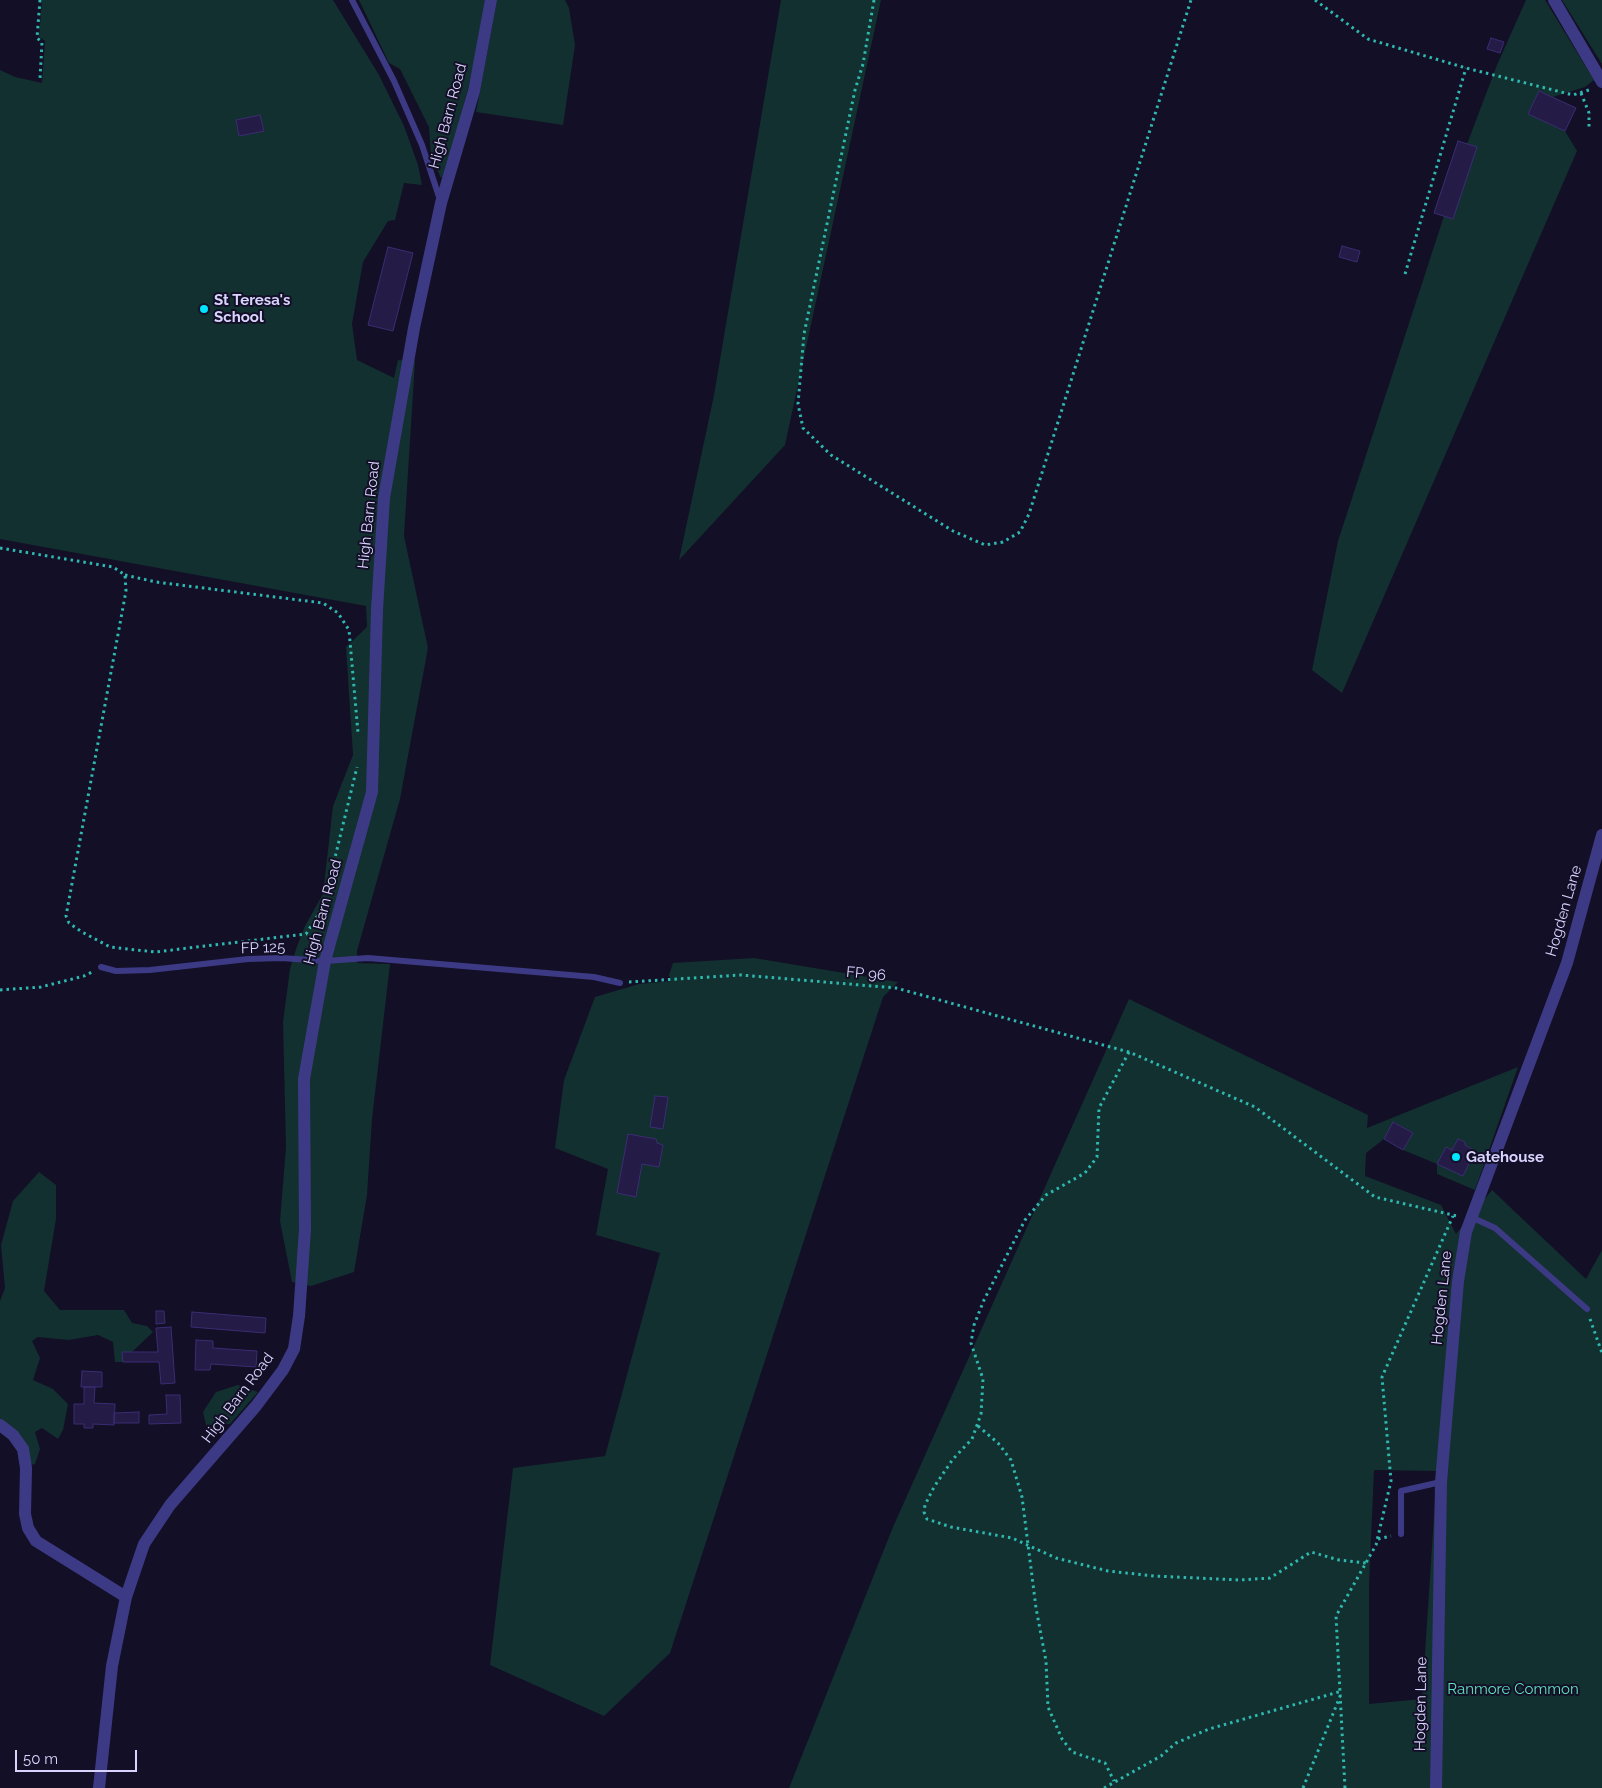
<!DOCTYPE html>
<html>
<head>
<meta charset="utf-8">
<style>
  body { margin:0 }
  #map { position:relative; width:1602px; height:1788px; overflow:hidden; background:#130f26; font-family:Raleway,sans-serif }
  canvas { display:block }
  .scale { position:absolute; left:15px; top:1750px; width:122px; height:22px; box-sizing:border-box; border:2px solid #d9d4ff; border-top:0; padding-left:6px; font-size:15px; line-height:18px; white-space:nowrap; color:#d9d4ff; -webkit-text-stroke:4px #130f26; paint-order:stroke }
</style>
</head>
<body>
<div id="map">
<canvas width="1602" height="1788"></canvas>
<div class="scale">50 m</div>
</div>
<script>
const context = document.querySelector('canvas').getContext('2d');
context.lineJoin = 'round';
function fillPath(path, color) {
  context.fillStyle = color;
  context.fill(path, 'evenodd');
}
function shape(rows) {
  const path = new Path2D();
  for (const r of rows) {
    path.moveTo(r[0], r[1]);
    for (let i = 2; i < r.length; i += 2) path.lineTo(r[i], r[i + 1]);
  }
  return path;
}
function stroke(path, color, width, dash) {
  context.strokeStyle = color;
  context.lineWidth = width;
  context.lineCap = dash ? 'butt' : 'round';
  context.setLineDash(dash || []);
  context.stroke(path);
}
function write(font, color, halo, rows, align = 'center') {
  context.font = font + ' Raleway,sans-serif';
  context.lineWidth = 4;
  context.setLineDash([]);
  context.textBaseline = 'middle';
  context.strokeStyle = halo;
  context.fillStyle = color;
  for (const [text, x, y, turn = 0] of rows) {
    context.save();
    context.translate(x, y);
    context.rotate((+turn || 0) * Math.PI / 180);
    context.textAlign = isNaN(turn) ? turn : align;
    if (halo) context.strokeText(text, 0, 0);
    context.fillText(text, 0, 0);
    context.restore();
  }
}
fillPath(shape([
  [42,0,333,0,379,75,404,126,418,165,422,185,404,183,395,220,388,221,363,262,352,324,357,360,394,378,398,360,415,361,404,536,428,648,400,799,357,951,357,963,390,964,372,1119,367,1195,354,1272,311,1286,292,1282,280,1221,286,1147,283,1022,290,969,296,949,305,926,323,894,333,806,353,755,346,647,367,627,366,606,0,539,0,70,15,77,42,83,45,41,39,37],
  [359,0,487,0,468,89,445,176,441,178,431,157,429,127,400,69,389,63],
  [497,0,565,0,569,8,575,45,563,125,476,112],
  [781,0,881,0,785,445,679,560,714,395],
  [1526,0,1545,0,1594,80,1585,87,1553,97,1539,91,1528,114,1565,131,1577,151,1342,693,1312,670,1338,541,1444,216,1453,219,1477,147,1467,144,1497,65],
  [1562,0,1602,0,1602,64],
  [754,958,898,982,883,997,670,1653,604,1716,490,1665,513,1468,605,1456,660,1253,596,1235,608,1169,555,1148,564,1080,595,997,639,984,671,981,669,975,673,963],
  [1129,999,1368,1115,1367,1128,1518,1067,1475,1190,1437,1174,1437,1164,1403,1150,1413,1133,1394,1122,1384,1139,1366,1153,1365,1176,1441,1205,1456,1234,1492,1190,1586,1279,1602,1250,1602,1788,789,1788,893,1527],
  [1374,1470,1437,1471,1422,1699,1369,1704,1369,1585],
  [39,1172,56,1185,56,1219,44,1291,60,1310,124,1310,132,1323,147,1326,153,1332,132,1352,123,1352,123,1362,115,1362,113,1342,98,1335,69,1340,38,1337,32,1341,40,1358,33,1380,53,1389,68,1404,63,1430,58,1439,42,1428,35,1432,40,1449,35,1464,30,1465,0,1420,0,1301,5,1288,1,1245,13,1201],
  [238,1385,258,1392,230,1424,206,1425,203,1412,216,1392]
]), '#12302f');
const building = shape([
  [1491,38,1504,42,1500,53,1487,49,1491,38],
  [1539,91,1576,108,1565,131,1528,114,1539,91],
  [260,115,264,131,239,136,236,120,260,115],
  [1458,141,1477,147,1453,219,1434,213,1458,141],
  [1342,246,1360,251,1357,262,1339,257,1342,246],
  [388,247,413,253,393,331,368,325,388,247],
  [655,1096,668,1097,663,1129,650,1127,655,1096],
  [1393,1122,1413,1133,1403,1150,1384,1139,1393,1122],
  [628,1134,656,1139,657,1143,663,1145,659,1167,642,1164,636,1197,617,1193,628,1134],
  [1458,1139,1465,1142,1465,1145,1475,1151,1463,1176,1437,1164,1446,1147,1452,1150,1458,1139],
  [156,1311,164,1311,165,1323,156,1324,156,1311],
  [192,1312,266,1318,265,1333,191,1327,192,1312],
  [171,1327,175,1383,161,1384,159,1362,123,1362,122,1352,158,1352,156,1328,171,1327],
  [196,1340,213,1341,213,1348,257,1351,256,1367,211,1364,210,1370,195,1370,196,1340],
  [82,1371,102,1372,102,1387,81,1387,82,1371],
  [84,1387,95,1387,94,1403,115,1404,114,1425,93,1424,93,1428,84,1428,84,1424,74,1424,74,1404,84,1404,84,1387],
  [166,1395,180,1395,181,1423,149,1424,149,1415,167,1414,166,1395],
  [139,1412,139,1423,114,1423,114,1413,139,1412]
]);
fillPath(building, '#241b47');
stroke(building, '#3b2d73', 1);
stroke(shape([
  [40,0,37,38,42,42,40,79],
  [874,0,863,64,855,90,804,334,798,404,803,428,831,455,953,531,985,545,1003,542,1020,532,1029,514,1191,0],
  [1315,0,1368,39,1466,68,1573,95,1592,89],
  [1581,93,1589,113,1589,129],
  [1405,274,1466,68],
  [0,548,113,567,125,575,126,591,66,916,69,923,82,932,110,947,155,952,306,934,323,907,357,767],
  [125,575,156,582,323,603,338,613,349,630,358,733],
  [629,982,741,975,896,988,1103,1045,1129,1052,1255,1107,1375,1197,1457,1216],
  [0,990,41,987,84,976,92,972],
  [1129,1052,1099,1108,1097,1157,1085,1173,1046,1195,1025,1220,984,1300,974,1325,971,1343,983,1379,981,1414,972,1439,953,1459,934,1487,925,1505,924,1512,927,1519,951,1527,1012,1538,1056,1558,1108,1571,1154,1576,1240,1580,1270,1578,1311,1552,1339,1560,1366,1563],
  [1590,1319,1602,1353],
  [978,1426,998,1443,1011,1460,1022,1497,1036,1608,1046,1661,1048,1707,1062,1739,1072,1752,1105,1763,1114,1781],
  [1378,1539,1391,1536],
  [1104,1788,1161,1756,1176,1743,1209,1729,1342,1691],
  [1303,1788,1341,1694],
  [1345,1788,1336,1616,1376,1545,1391,1481,1382,1377,1453,1216]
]), '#2fb8b0', 3, [2.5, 4]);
stroke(shape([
  [352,0,394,81,422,145,440,200],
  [101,967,116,971,150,970,248,959,281,958,325,961,368,958,594,977,620,983],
  [1471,1217,1495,1228,1587,1309],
  [1401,1534,1401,1491,1441,1482]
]), '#3d3a85', 6);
stroke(shape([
  [1554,0,1602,82],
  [0,1425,13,1435,23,1449,26,1468,25,1514,28,1528,36,1541,126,1597],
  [99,1788,112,1666,126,1597,144,1544,170,1505,256,1406,283,1370,294,1349,299,1316,305,1229,304,1079,325,961,372,792,377,610,384,498,414,328,441,203,474,91,491,0],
  [1436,1788,1441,1482,1458,1281,1466,1232,1567,963,1602,835]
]), '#3d3a85', 12);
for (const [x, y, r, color] of [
  [204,309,5,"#00e5ff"],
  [1456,1157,5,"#00e5ff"]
]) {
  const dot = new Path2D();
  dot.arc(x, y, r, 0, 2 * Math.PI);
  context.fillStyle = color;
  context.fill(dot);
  stroke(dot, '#130f26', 2);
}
write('15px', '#d9d4ff', '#130f26', [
  ["High Barn Road",448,116,-75],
  ["High Barn Road",369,515,-84],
  ["Hogden Lane",1564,911,-74],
  ["High Barn Road",323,912,-75],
  ["FP 125",263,948,-2],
  ["FP 96",866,974,5],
  ["Hogden Lane",1442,1298,-84],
  ["High Barn Road",238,1398,-53],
  ["Hogden Lane",1421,1704,-89]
]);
write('bold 15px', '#d9d4ff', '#130f26', [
  ["St Teresa's",214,300],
  ["School",214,317],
  ["Gatehouse",1466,1157]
], 'left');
write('15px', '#5fe0c0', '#130f26', [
  ["Ranmore Common",1513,1689]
]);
</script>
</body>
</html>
